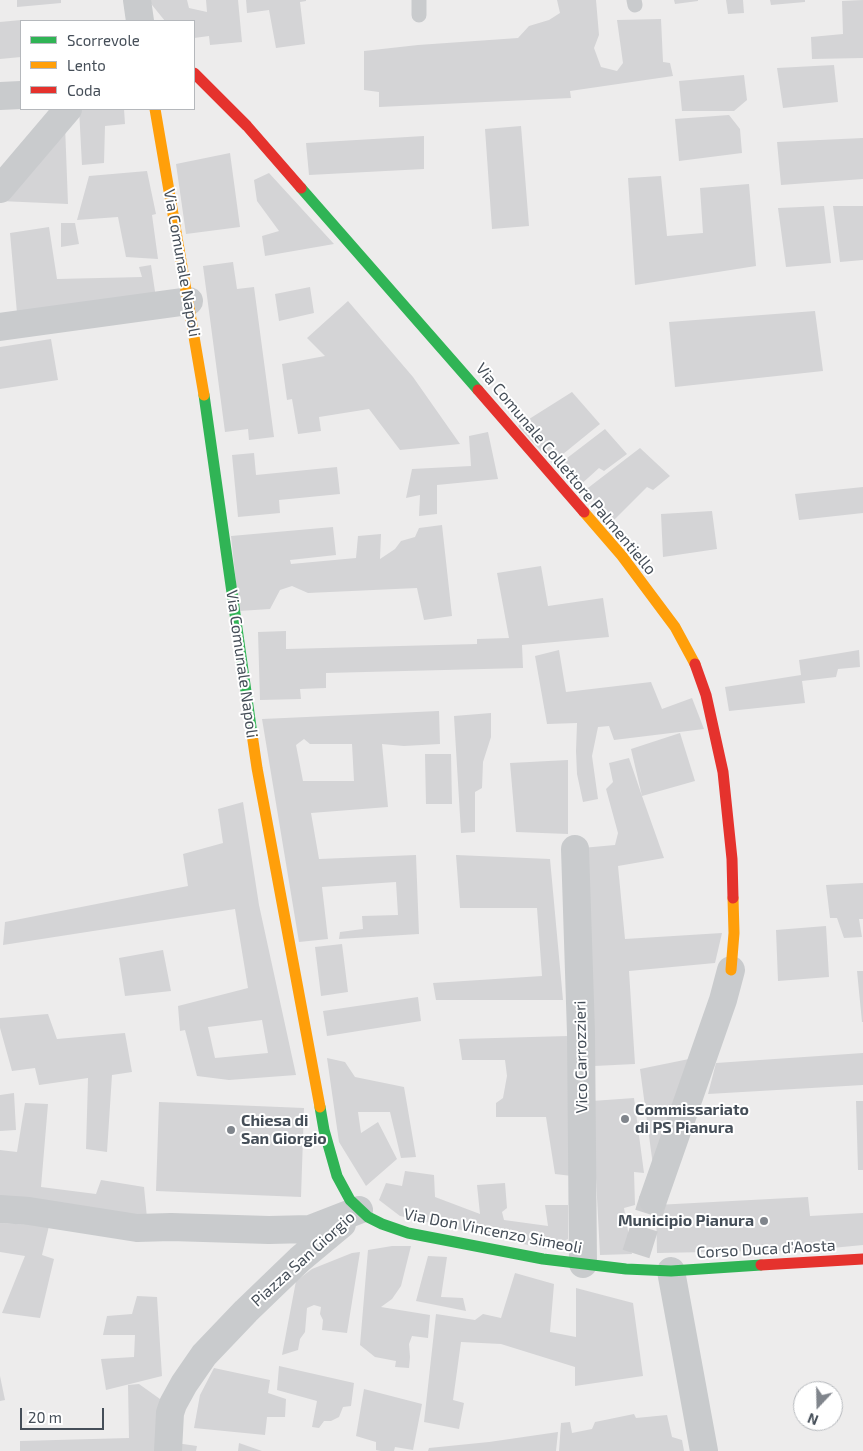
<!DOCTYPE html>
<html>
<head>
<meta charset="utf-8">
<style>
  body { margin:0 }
  #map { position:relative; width:863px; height:1451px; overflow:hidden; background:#edecec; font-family:"Exo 2",sans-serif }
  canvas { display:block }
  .legend { position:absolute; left:20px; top:20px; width:175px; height:90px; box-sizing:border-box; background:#fff; border:1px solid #b5b8bc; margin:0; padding:6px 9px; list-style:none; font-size:15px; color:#454e58 }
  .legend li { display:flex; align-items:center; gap:10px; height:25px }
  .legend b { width:25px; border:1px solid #b5b8bc }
  .north { position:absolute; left:793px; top:1381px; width:50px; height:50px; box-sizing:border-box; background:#fff; border:1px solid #b5b8bc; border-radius:50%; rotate:201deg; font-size:14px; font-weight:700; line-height:20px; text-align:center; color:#454e58 }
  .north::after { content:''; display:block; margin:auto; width:18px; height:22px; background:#80858c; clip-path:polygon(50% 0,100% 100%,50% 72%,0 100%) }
  .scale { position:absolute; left:20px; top:1408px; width:84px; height:22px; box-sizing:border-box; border:2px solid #454e58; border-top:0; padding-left:6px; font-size:15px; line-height:18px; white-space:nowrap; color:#454e58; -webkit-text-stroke:4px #fff; paint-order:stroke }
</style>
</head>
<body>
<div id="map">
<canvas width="863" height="1451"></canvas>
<ul class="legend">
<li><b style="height:6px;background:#30b455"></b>Scorrevole</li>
<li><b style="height:6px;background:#ff9f0a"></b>Lento</li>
<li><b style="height:6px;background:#e5322d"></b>Coda</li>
</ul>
<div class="north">N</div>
<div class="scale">20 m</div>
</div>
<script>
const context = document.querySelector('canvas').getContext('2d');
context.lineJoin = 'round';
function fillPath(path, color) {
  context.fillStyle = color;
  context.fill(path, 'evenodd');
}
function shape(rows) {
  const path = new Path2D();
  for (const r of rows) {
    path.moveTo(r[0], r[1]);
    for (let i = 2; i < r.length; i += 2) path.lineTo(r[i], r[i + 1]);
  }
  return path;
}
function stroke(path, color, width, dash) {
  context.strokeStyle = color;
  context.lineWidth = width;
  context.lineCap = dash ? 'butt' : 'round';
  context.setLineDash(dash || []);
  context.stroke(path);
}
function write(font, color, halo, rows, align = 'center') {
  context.font = font + ' "Exo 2",sans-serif';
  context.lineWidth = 4;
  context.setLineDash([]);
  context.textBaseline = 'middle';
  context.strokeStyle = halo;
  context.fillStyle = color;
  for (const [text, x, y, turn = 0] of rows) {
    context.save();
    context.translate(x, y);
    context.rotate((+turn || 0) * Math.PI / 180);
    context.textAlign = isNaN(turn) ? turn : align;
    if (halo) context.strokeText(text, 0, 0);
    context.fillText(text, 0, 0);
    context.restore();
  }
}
fillPath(shape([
  [17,0,61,0,61,3,17,7],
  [148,0,187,0,189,8,207,12,206,0,238,0,242,42,210,45,209,36,194,38,194,21,165,21],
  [246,0,306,0,306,1,300,2,305,44,276,48,269,10,247,13],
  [557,0,596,0,599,35,594,48,601,67,617,71,623,63,617,20,661,19,663,62,670,63,673,76,570,91,571,98,379,107,379,92,364,90,364,51,418,45,518,38,529,26,549,20,560,13],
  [674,0,698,0,698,1,675,4],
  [726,0,743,0,744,13,728,14],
  [770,0,805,0,805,2,771,5],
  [863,0,863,58,812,59,811,37,843,34,842,1],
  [21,20,21,57,0,59,0,22],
  [834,65,838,102,783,108,777,68],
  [744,75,747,100,734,111,682,111,679,81],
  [79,109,124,109,125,124,105,126,104,163,82,165],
  [729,115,740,129,742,153,679,161,675,119],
  [65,125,68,204,0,201],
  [521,126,529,226,492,229,485,129],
  [424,136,424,169,309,175,306,143],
  [863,138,863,179,781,185,777,142],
  [230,153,240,227,186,234,176,164],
  [147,171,156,214,152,215,158,259,126,257,118,217,77,220,89,176],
  [269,173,334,244,265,256,262,236,279,231,257,201,254,180],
  [661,176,667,236,703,233,700,188,749,184,756,266,635,285,628,178],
  [824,206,831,263,786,267,778,208],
  [833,206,863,206,863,260,840,262],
  [61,223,75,223,79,244,61,247],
  [49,227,57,279,142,277,139,267,151,265,156,298,17,313,10,233],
  [233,262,237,289,254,287,274,437,249,440,248,429,225,432,203,266],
  [310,287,314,313,279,321,275,294],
  [348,301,413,377,460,444,400,450,369,409,319,417,321,431,298,434,292,399,287,400,282,364,325,356,307,338],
  [815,311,823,371,675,387,669,322],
  [51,339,58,380,0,389,0,347],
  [572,392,600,424,552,463,518,426],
  [605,429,627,454,604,471,599,468,578,487,558,465],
  [488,432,498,479,437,485,437,514,419,516,420,495,406,498,412,469,471,466,469,436],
  [640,448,670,476,653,490,647,487,614,520,584,491],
  [254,453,256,475,337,467,340,494,279,500,280,513,238,517,232,455],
  [863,487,863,513,799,520,795,494],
  [712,511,717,549,663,557,661,514],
  [442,525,452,616,424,620,417,588,308,593,292,586,280,590,270,609,239,611,231,536,333,527,336,555,290,560,291,564,356,558,358,536,381,534,380,559,395,549,401,541,415,537,419,528],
  [541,566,548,606,603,598,609,637,522,645,523,668,326,673,326,688,300,689,301,699,260,700,258,632,286,631,286,649,477,644,477,639,509,638,497,573],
  [559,650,566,692,651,682,662,709,692,698,704,729,614,740,609,726,598,727,592,756,598,799,583,802,577,774,576,751,577,723,547,724,535,656],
  [859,650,860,667,838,669,836,677,802,681,805,703,729,711,725,687,801,675,799,660],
  [439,711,440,744,404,746,382,744,388,807,311,813,319,859,416,855,419,934,339,939,340,932,363,929,362,916,398,915,396,882,322,887,328,939,299,942,262,719],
  [304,739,310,744,352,744,354,781,303,781,296,745],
  [491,713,491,737,483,762,482,788,475,792,475,832,461,833,454,716],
  [680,733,695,781,642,796,664,858,618,866,625,939,722,933,715,963,629,971,635,1064,594,1066,582,848,615,845,618,833,606,789,613,782,609,763,629,758,642,796,631,749],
  [425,754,451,754,452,804,426,804],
  [568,760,568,834,516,832,510,763],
  [243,802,259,905,296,1075,229,1080,197,1076,185,1030,180,1031,178,1006,248,988,235,909,3,945,5,922,188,886,183,854,223,843,218,809],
  [262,1020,268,1053,215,1058,208,1027],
  [456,855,550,859,563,1000,436,1000,433,983,542,976,537,908,460,908],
  [863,883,863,919,859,919,862,937,844,938,837,918,830,918,826,885],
  [826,926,829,977,778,981,776,930],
  [342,944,348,992,321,996,315,947],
  [163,950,171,991,125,996,119,958],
  [857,971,863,971,863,1022,862,1022],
  [418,997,421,1021,327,1036,323,1011],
  [48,1014,57,1039,125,1033,132,1072,112,1075,107,1152,86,1149,88,1078,39,1085,35,1068,12,1071,0,1028,0,1018],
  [568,1036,572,1176,555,1174,546,1117,496,1117,496,1103,503,1098,507,1076,505,1060,462,1060,459,1039],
  [863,1053,863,1085,708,1094,716,1063],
  [327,1058,345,1062,355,1077,404,1087,416,1157,401,1158,390,1112,358,1112,361,1133,378,1122,397,1159,366,1186,339,1142],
  [689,1059,654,1173,640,1069],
  [14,1093,16,1130,0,1131,0,1095],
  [634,1098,644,1173,634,1172,635,1205,624,1208,632,1254,600,1255,592,1101],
  [856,1101,863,1101,863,1170,858,1170],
  [159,1102,304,1108,301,1197,156,1191],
  [25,1103,48,1104,41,1187,96,1194,101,1180,144,1187,147,1218,0,1200,0,1150,17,1152],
  [405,1171,434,1175,435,1197,480,1214,477,1185,505,1183,507,1208,502,1212,504,1220,548,1226,545,1205,568,1205,568,1239,546,1249,400,1216,379,1200,386,1183,402,1186],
  [808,1197,810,1216,863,1213,863,1245,811,1250,657,1253,656,1205],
  [0,1223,49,1226,42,1255,54,1259,40,1318,2,1313,25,1256,0,1252],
  [392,1246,411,1246,401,1286,392,1299,381,1307,430,1315,428,1338,412,1336,409,1344,410,1357,409,1368,395,1367,396,1361,375,1357,360,1345,368,1250],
  [360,1252,347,1333,322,1330,323,1320,320,1314,321,1307,314,1305,307,1308,305,1332,300,1339,298,1350,282,1355,296,1281,312,1269,352,1253],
  [428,1256,447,1257,441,1297,463,1298,466,1311,416,1301],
  [515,1273,554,1284,550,1332,576,1337,576,1288,633,1303,643,1376,575,1386,575,1367,501,1344,461,1342,453,1400,464,1403,459,1429,424,1422,436,1314,475,1320,483,1314,501,1318],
  [137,1296,157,1297,162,1376,106,1390,101,1359,134,1357,135,1335,103,1335,107,1316,132,1314],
  [279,1366,354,1383,351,1406,343,1407,339,1417,331,1421,324,1421,319,1428,312,1427,317,1401,277,1390],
  [214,1368,270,1380,268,1393,286,1399,285,1417,267,1417,265,1435,194,1428,200,1395],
  [0,1376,5,1400,0,1401],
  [139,1384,160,1399,157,1451,20,1451,20,1441,129,1438,128,1385],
  [364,1389,422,1404,413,1450,395,1447,394,1451,381,1451,376,1450,376,1442,356,1436],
  [634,1414,636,1418,667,1415,672,1437,682,1440,684,1451,559,1451,561,1423,570,1422,572,1433,592,1429,595,1422],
  [558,1432,556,1451,428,1451,429,1448,489,1442],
  [176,1443,197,1446,196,1451,176,1451],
  [239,1443,262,1451,238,1451]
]), '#d4d4d6');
stroke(shape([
  [636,1254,653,1200]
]), '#cbccce', 28, [28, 14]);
stroke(shape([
  [419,0,419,15],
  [634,0,635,5]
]), '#c9cbcd', 15);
stroke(shape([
  [137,0,140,21],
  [0,96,21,95],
  [0,189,68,109],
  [0,327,189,301],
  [575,849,581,1033,583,1264],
  [653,1200,723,1000,731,970],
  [0,1209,29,1211,137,1228,171,1227,269,1230,310,1229,359,1210],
  [671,1271,704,1451],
  [168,1451,170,1413,173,1404,184,1384,204,1355,246,1311,300,1259,342,1224]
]), '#c9cbcd', 28);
stroke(shape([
  [301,188,478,390],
  [204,395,252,734],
  [320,1107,324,1130,337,1176,350,1200,368,1217,382,1224,408,1233,543,1259,626,1269,671,1271,761,1265]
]), '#30b455', 11);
stroke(shape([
  [155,109,204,395],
  [584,512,622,556,675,627,695,664],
  [252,734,257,768,320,1107],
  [731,970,734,933,733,898]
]), '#ff9f0a', 11);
stroke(shape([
  [194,73,247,126,301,188],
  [478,390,584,512],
  [695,664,706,695,723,772,732,859,733,898],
  [761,1265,863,1259]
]), '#e5322d', 11);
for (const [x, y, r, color] of [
  [625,1119,5,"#80858c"],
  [231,1130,5,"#80858c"],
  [764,1221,5,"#80858c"]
]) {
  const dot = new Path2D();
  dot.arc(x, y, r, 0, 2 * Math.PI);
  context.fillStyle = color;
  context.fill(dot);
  stroke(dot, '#fff', 2);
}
write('16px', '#454e58', '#fff', [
  ["Via Comunale Napoli",182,263,80],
  ["Via Comunale Collettore Palmentiello",566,469,50],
  ["Via Comunale Napoli",242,664,82],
  ["Vico Carrozzieri",581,1057,-91],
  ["Via Don Vincenzo Simeoli",493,1231,11],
  ["Corso Duca d'Aosta",766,1249,-3],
  ["Piazza San Giorgio",303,1259,-42]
]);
write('bold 16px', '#454e58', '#fff', [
  ["Commissariato",635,1110],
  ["di PS Pianura",635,1128],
  ["Chiesa di",241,1121],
  ["San Giorgio",241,1139],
  ["Municipio Pianura",754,1221,"right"]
], 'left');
</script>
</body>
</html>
